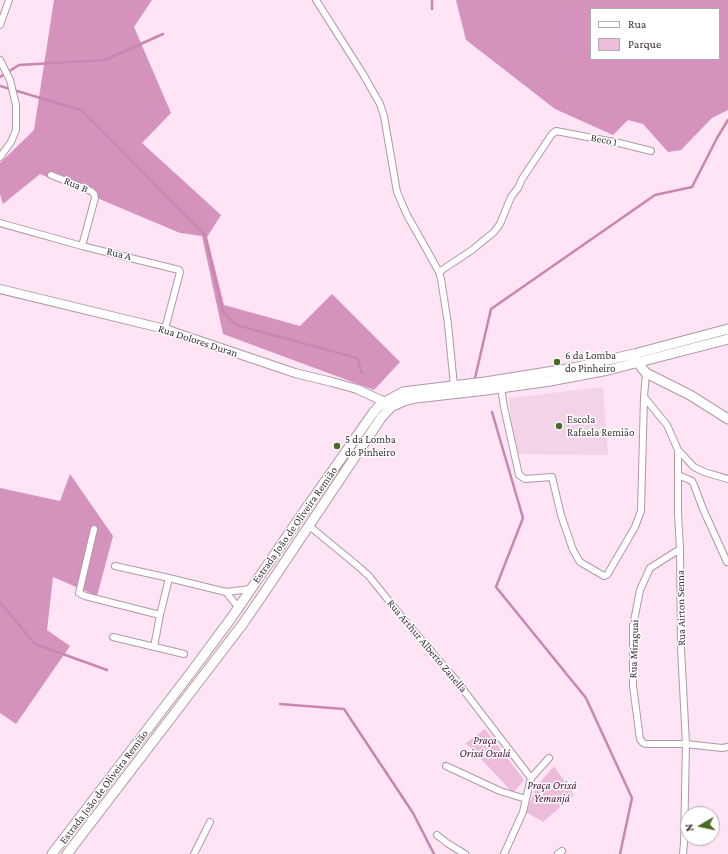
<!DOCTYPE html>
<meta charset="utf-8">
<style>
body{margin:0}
#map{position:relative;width:728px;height:854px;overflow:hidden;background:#fee4f4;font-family:"Crimson Pro",serif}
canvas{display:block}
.legend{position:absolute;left:590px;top:8px;width:130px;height:52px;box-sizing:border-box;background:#fff;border:1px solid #b1adaf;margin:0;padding:5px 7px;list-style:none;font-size:12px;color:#3b3137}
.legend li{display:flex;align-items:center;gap:8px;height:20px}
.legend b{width:20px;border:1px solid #b1adaf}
.north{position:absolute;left:680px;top:806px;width:40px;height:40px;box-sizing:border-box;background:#fff;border:1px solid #b1adaf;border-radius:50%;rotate:261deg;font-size:11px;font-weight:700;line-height:16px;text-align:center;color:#3b3137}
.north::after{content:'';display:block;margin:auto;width:14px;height:18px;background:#496b23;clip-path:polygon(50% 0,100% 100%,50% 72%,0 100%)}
</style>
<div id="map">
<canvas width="728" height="854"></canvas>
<ul class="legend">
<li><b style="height:5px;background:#fff"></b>Rua</li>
<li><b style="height:11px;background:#eebcdb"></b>Parque</li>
</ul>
<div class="north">N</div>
</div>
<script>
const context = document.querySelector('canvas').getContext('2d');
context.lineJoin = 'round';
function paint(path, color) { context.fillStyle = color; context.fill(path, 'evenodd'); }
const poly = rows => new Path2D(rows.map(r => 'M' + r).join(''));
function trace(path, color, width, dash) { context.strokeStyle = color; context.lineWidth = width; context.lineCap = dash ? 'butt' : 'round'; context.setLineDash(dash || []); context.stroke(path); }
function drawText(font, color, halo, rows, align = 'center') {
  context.font = font + ' "Crimson Pro",serif'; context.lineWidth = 3; context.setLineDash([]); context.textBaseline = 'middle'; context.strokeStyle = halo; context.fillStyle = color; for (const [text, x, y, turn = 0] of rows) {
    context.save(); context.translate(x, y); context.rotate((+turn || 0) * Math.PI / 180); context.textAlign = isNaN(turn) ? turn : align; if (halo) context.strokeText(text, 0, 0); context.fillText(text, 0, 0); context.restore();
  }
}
const built = poly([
 [603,387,608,455,514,454,509,398]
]);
const green = poly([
 [485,729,524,780,513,793,466,743],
 [554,766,574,795,543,822,526,812,537,786]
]);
const forest = poly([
 [54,0,152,0,134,27,171,113,142,143,221,215,207,237,224,305,300,326,332,294,400,362,374,390,223,334,202,236,180,233,40,174,3,204,0,194,0,163,34,130],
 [456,0,728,0,728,110,712,118,681,150,668,152,643,124,628,120,613,135,555,109,466,40],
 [591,9,719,9,719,59,591,59],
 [70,474,113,536,97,596,53,577,47,630,70,646,16,724,0,713,0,488,60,501]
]);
const stream = poly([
 [432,9,432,0],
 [0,77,19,65,105,60,163,34],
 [0,86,81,110,205,235,223,312,236,325,357,358,362,373],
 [475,378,491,309,655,195,692,187,717,138,728,120],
 [492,412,523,518,496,587,586,698,632,798,620,854],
 [0,602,35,644,107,670],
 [280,704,344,709,413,813,434,854]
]);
const minor = poly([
 [316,0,363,74,380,104,384,116,397,192,407,215,424,245,439,272,441,279,448,324,454,386],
 [0,25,9,0],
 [0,60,10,80,16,105,16,130,11,142,0,157],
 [51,175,91,191,94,194,95,198,82,246],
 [0,223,82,246,179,270,180,272,165,329],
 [439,272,472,250,494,232,500,224,511,197,518,188,522,179,552,134,556,131,619,143,651,151],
 [646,373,644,397,667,425,678,450,678,513,680,549,681,648,686,744,684,843,683,854],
 [501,388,504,407,519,475,525,479,552,477,561,515,573,550,580,562,604,576,607,575,635,527,641,511,644,397],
 [678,450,694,467,704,472,728,479],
 [678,475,692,481,694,485,703,509,727,562],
 [308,527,313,529,359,567,369,576,405,621,455,679,531,778],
 [94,529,79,593,85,596,160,615,169,578,226,592,250,589],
 [680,549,650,568,640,590,633,626,633,686,640,739,643,743,646,744,686,744,722,748,728,747],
 [115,566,169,578],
 [226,592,238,607],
 [113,637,184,654],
 [154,647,160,615],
 [446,766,500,791,526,799],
 [437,835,447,843,465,854],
 [194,854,210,822],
 [504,854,523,812,531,778,549,758],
 [558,854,562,851]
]);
const tertiary = poly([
 [0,289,165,329,295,373,332,382,357,389,385,402,389,405]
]);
const secondary = poly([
 [637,359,638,363,646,373,690,395,728,419],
 [52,854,192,671,232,617,298,520,373,413,378,407,385,402,403,392,485,382,573,368,634,354,728,329],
 [67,854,242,625,262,596,367,439,381,418,391,407,404,401,416,398,486,390,550,381,608,370,728,339]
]);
const markers = [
 [557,362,4,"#496b23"],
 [559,426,4,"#496b23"],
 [337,446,4,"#496b23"]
];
const streetNames = [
 ["Beco 1",604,140,11],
 ["Rua B",76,185,23],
 ["Rua A",119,254,14],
 ["Rua Dolores Duran",198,341,18],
 ["Estrada João de Oliveira Remião",295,525,-55],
 ["Rua Airton Senna",681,608,-91],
 ["Rua Arthur Alberto Zanella",427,646,50],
 ["Rua Miraguai",634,649,-88],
 ["Estrada João de Oliveira Remião",104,787,-53]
];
const poiNames = [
 ["6 da Lomba",565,356],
 ["do Pinheiro",565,369],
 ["Escola",567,420],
 ["Rafaela Remião",567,433],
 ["5 da Lomba",345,440],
 ["do Pinheiro",345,453]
];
const parkNames = [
 ["Praça",485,741],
 ["Orixá Oxalá",485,754],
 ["Praça Orixá",552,786],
 ["Yemanjá",552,799]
];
paint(built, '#f3d3e7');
paint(green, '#eebcdb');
paint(forest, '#d592bd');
trace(stream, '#c986b1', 2.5);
trace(minor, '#b098a6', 8);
trace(tertiary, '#b098a6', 10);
trace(secondary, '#b098a6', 11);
trace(minor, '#fff', 6);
trace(tertiary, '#fff', 8);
trace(secondary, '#fff', 9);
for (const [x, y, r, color] of markers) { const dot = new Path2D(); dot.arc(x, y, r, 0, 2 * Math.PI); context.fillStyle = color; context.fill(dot); trace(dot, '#fff', 1.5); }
drawText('11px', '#3b3137', '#fff', streetNames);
drawText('11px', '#3b3137', '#fff', poiNames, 'left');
drawText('italic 11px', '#480d38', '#fff', parkNames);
</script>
